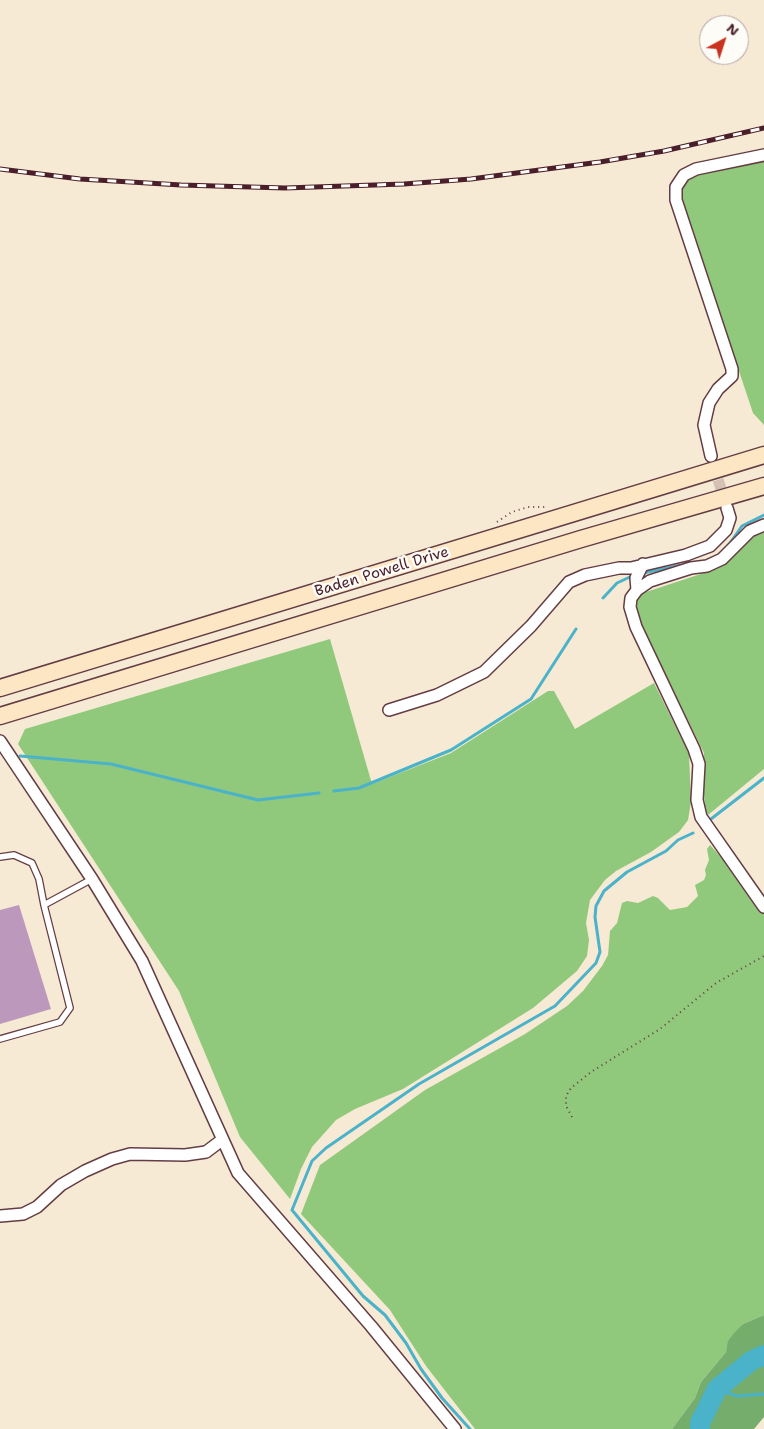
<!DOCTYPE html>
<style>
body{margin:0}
#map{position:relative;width:764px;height:1429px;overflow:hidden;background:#f6ead5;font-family:"Shantell Sans",sans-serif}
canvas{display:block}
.north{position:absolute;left:699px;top:15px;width:50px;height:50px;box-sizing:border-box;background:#fdfcf7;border:1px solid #b5a4a5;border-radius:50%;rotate:40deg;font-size:14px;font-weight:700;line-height:20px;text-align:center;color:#4a1f2b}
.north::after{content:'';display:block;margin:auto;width:18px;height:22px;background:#c8321e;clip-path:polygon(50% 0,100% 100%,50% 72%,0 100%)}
</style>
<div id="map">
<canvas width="764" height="1429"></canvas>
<div class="north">N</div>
</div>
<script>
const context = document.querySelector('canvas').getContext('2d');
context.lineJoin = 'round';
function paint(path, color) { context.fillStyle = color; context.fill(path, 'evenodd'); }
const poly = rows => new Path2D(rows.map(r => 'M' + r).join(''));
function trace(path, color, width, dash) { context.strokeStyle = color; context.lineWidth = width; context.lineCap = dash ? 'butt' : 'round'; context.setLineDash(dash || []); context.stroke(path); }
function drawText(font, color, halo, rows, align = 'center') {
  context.font = font + ' "Shantell Sans",sans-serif'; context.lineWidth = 5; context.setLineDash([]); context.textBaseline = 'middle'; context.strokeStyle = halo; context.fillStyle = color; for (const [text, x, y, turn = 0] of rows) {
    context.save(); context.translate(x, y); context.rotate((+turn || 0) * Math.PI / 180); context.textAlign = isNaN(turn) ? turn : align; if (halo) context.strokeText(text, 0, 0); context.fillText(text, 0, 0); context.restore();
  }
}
const green = poly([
 [764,160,764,425,753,413,680,195,680,191,689,176],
 [764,531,764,769,708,815,705,808,704,794,704,753,635,612,635,600,643,593,719,568,756,535],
 [330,639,372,784,451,753,548,691,554,691,575,729,654,683,689,754,691,802,688,820,679,832,651,852,616,871,605,880,590,900,586,923,589,940,587,956,577,971,533,1008,403,1089,355,1109,336,1120,312,1147,301,1169,290,1199,240,1137,179,991,18,744,25,729],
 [710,845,740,878,764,914,764,1315,743,1324,729,1341,726,1352,701,1382,695,1398,672,1429,475,1429,426,1366,390,1310,301,1214,320,1165,425,1090,525,1034,567,1006,583,991,602,966,608,955,610,931,617,923,622,903,627,901,638,903,653,896,658,898,670,910,687,907,698,896,695,885,704,880,706,875,705,870,709,860,707,849]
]);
const forest = poly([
 [764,1315,764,1417,754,1429,672,1429,695,1398,701,1382,726,1352,728,1341,735,1332,743,1324]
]);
const stream = poly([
 [728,546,742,526,764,515],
 [643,573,682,565],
 [603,598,617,583,632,576],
 [20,756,111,764,258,800,319,793],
 [334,791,359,788,451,750,531,699,576,629],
 [711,819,764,778],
 [717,1389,737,1396,764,1394],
 [470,1429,442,1398,421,1369,406,1343,385,1315,363,1296,292,1210,312,1161,326,1148,419,1084,555,1006,596,963,600,952,595,917,596,906,604,891,627,872,666,851,678,840,693,833]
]);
const river = poly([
 [700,1429,700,1423,717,1389,751,1361,764,1355]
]);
const building = poly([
 [19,905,51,1009,0,1024,0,910]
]);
const minorTunnel = poly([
 [713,464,726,504]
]);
const path = poly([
 [497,522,512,512,528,507,546,507],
 [572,1117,566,1106,566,1096,571,1088,591,1072,660,1029,716,983,764,956]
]);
const service = poly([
 [0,857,14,855,32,863,39,879,44,905,92,879],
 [0,1039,60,1022,70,1008,44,905]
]);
const minor = poly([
 [711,456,704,425,709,403,718,389,732,376,732,369,676,200,676,187,684,175,696,169,764,155],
 [764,525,750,531,722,559,707,566,691,568,650,581,637,590,631,598,630,607,636,627,694,749,699,764,697,800,701,817,764,907],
 [637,590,636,578,643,564],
 [389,710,437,695,484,672,531,626,569,582,585,575,619,568,631,568,686,555,710,546,726,530,730,518,727,508],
 [0,741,92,879,142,961,238,1173,371,1326,455,1429],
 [0,1216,23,1214,37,1207,61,1185,85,1171,112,1159,130,1154,185,1155,206,1152,222,1140]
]);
const secondary = poly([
 [0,688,764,455],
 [0,716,581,539,764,486]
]);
const rail = poly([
 [0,169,80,179,181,185,285,188,404,184,471,179,600,162,664,151,764,128]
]);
const streetNames = [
 ["Baden Powell Drive",382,572,-17]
];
paint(green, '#91c97c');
paint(forest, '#74ad6c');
trace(stream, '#4ab2c9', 3);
trace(river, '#4ab2c9', 20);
paint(building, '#bd98bd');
trace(minorTunnel, '#d4c1b3', 11, [11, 5.5]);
trace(service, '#643d44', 8);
trace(minor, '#643d44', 14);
trace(secondary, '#643d44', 19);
trace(path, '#643d44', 2, [1, 4]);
trace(service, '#fff', 5.5);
trace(minor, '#fff', 11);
trace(secondary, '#fce6c4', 16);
trace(rail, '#4a1f2b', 5);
trace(rail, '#fdfcf7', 3, [9]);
drawText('15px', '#4a1f2b', '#fdfcf7', streetNames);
</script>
